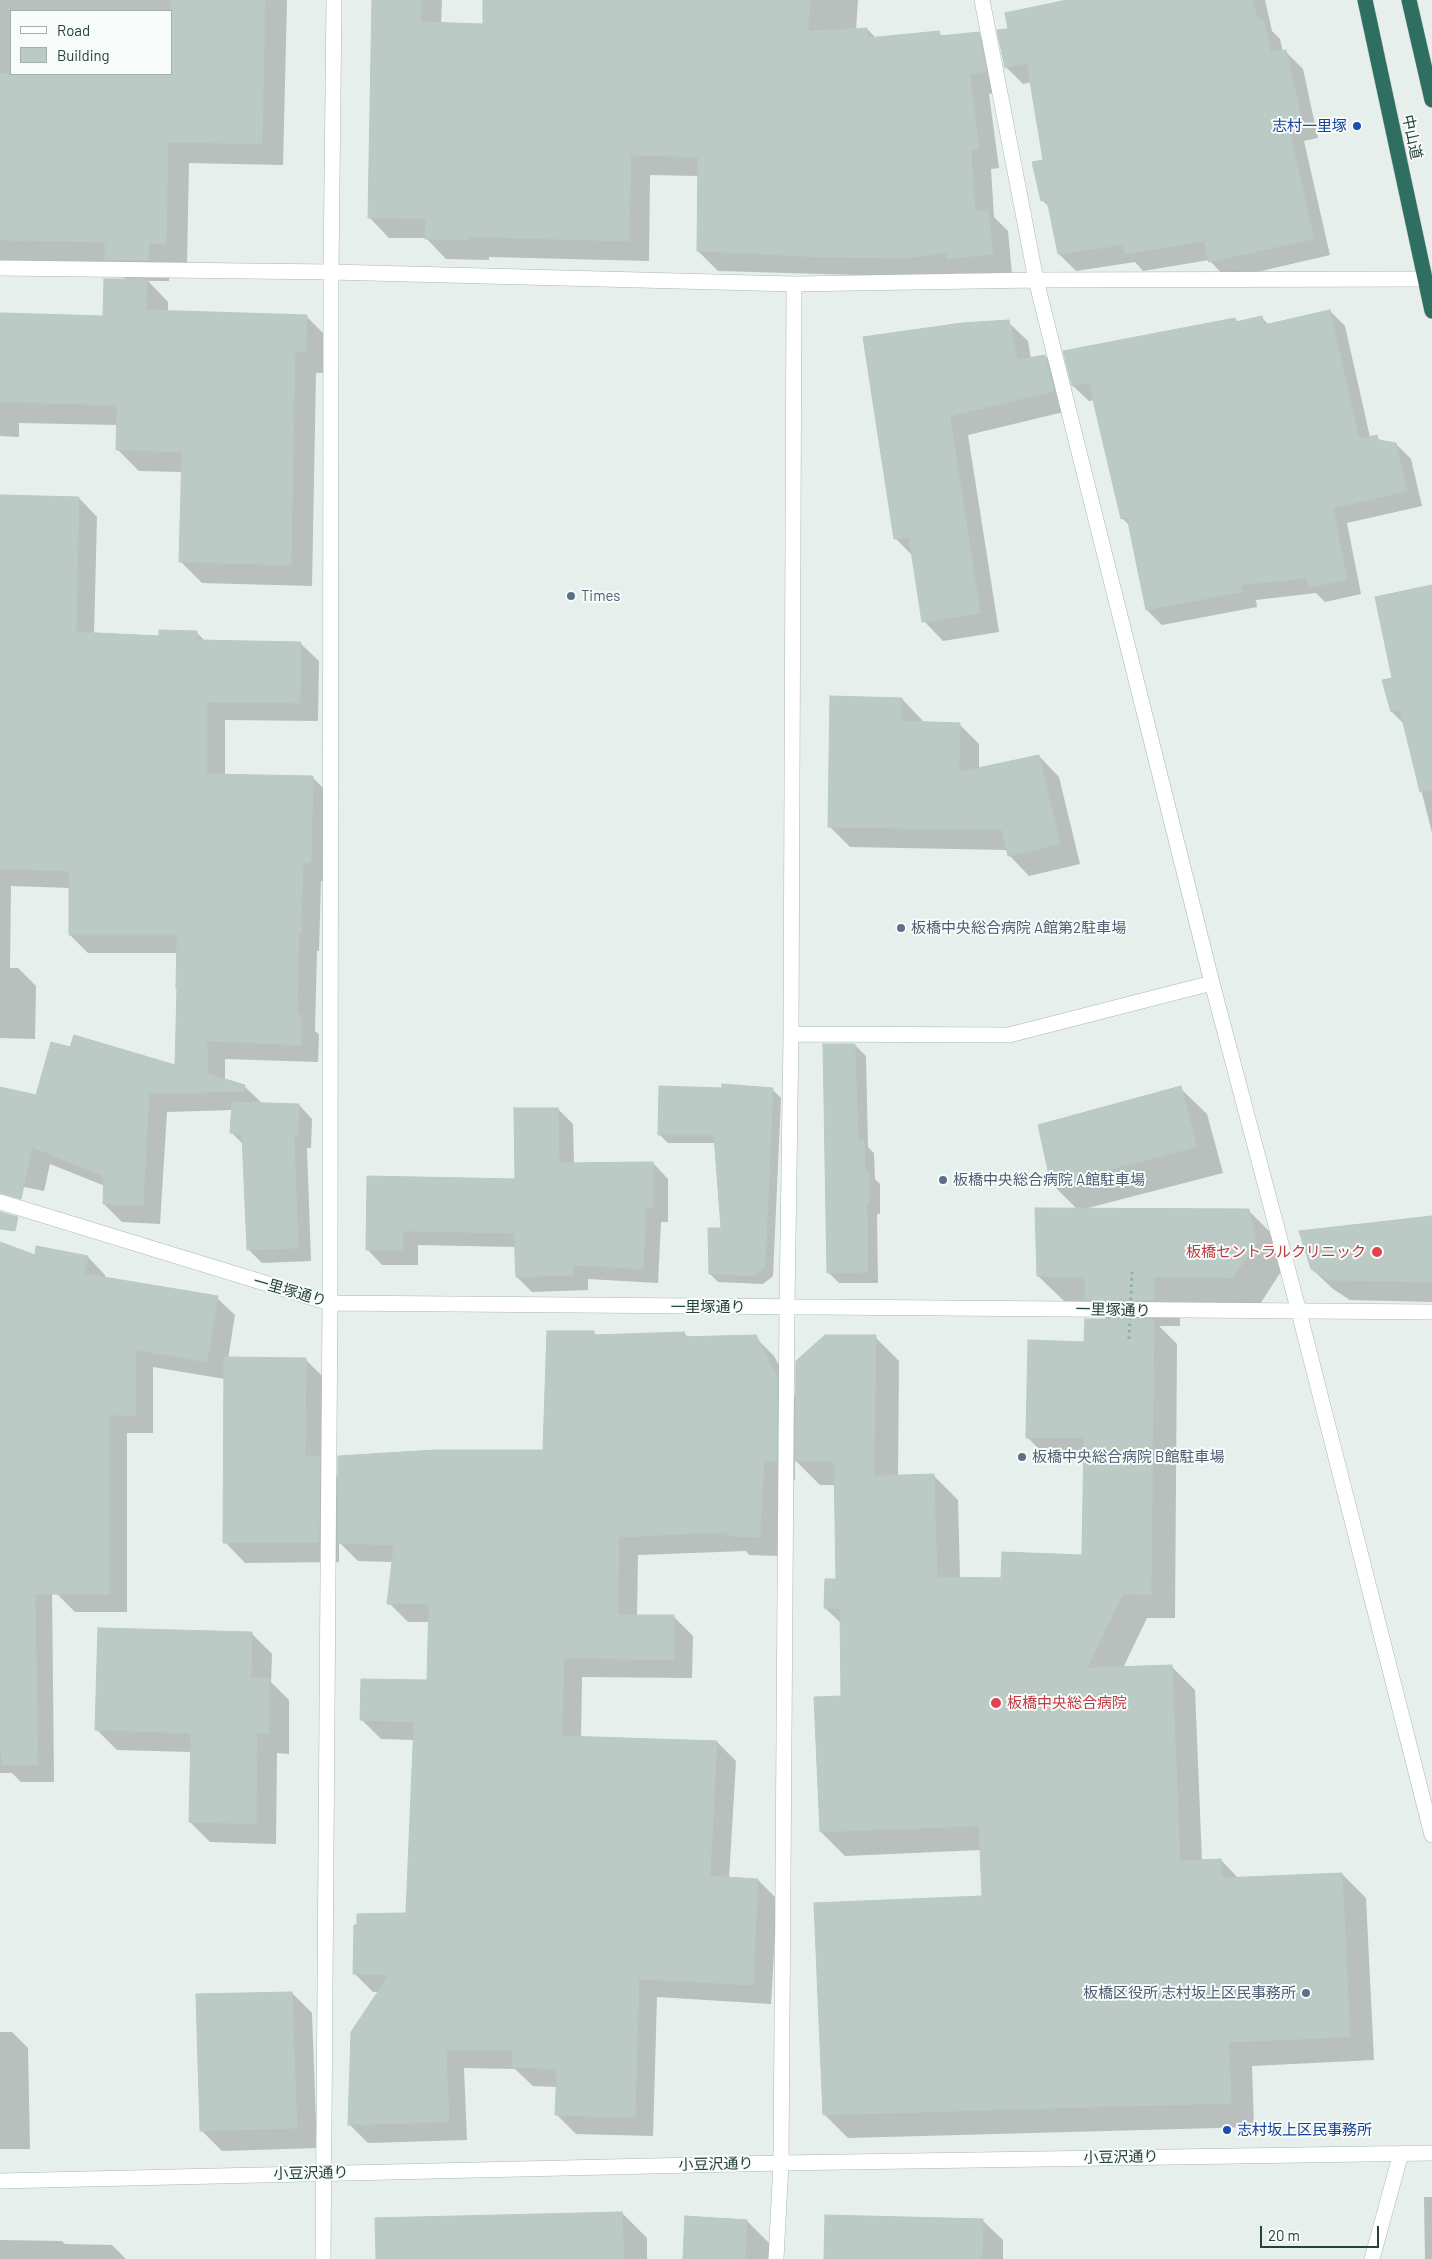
<!DOCTYPE html>
<meta charset="utf-8">
<style>
body{margin:0}
#map{position:relative;width:1432px;height:2259px;overflow:hidden;background:#e6efeb;font-family:Barlow,sans-serif}
canvas{display:block}
.legend{position:absolute;left:10px;top:10px;width:162px;height:65px;box-sizing:border-box;background:#f7fbf9;border:1px solid #a3b1ad;margin:0;padding:6px 9px;list-style:none;font-size:15px;color:#24423a}
.legend li{display:flex;align-items:center;gap:10px;height:25px}
.legend b{width:25px;border:1px solid #a3b1ad}
.scale{position:absolute;left:1260px;top:2226px;width:119px;height:22px;box-sizing:border-box;border:2px solid #24423a;border-top:0;padding-left:6px;font-size:15px;line-height:18px;white-space:nowrap;color:#24423a;-webkit-text-stroke:4px #f7fbf9;paint-order:stroke}
</style>
<div id="map">
<canvas width="1432" height="2259"></canvas>
<ul class="legend">
<li><b style="height:6px;background:#fff"></b>Road</li>
<li><b style="height:14px;background:#bbcac4"></b>Building</li>
</ul>
<div class="scale">20 m</div>
</div>
<script>
const context = document.querySelector('canvas').getContext('2d');
context.lineJoin = 'round';
function paint(path, color) { context.fillStyle = color; context.fill(path, 'evenodd'); }
const poly = rows => new Path2D(rows.map(r => 'M' + r).join(''));
function trace(path, color, width, dash) { context.strokeStyle = color; context.lineWidth = width; context.lineCap = dash ? 'butt' : 'round'; context.setLineDash(dash || []); context.stroke(path); }
function drawText(font, color, halo, rows, align = 'center') {
  context.font = font + ' Barlow,"Noto Sans JP",sans-serif'; context.lineWidth = 4; context.setLineDash([]); context.textBaseline = 'middle'; context.strokeStyle = halo; context.fillStyle = color; for (const [text, x, y, turn = 0] of rows) {
    context.save(); context.translate(x, y); context.rotate((+turn || 0) * Math.PI / 180); context.textAlign = isNaN(turn) ? turn : align; if (halo) context.strokeText(text, 0, 0); context.fillText(text, 0, 0); context.restore();
  }
}
const shadow = poly([
 [0,0,287,0,283,165,189,163,187,265,170,264,169,281,148,281,168,302,168,312,306,316,328,338,327,373,316,373,312,586,202,583,181,562,183,472,139,471,118,450,118,425,19,423,19,437,0,436,0,314,105,317,127,280,109,263,0,260],
 [11,11,171,11,171,74,11,74],
 [374,0,442,0,441,24,484,25,485,0,858,0,856,30,867,29,876,38,939,33,943,37,978,33,998,53,1006,91,989,94,999,168,991,169,994,217,1008,231,1012,274,968,278,963,273,926,277,718,271,698,251,699,176,650,175,649,261,489,257,489,260,446,259,426,238,389,238,369,217],
 [1073,0,1265,0,1272,31,1280,39,1283,52,1286,52,1303,69,1318,138,1304,141,1330,255,1227,279,1209,260,1143,271,1135,262,1076,271,1059,254,1050,208,1042,200,1044,161,1032,82,1023,84,1006,67,1009,30],
 [1330,311,1345,326,1370,437,1376,436,1382,442,1396,444,1411,459,1422,506,1347,523,1361,594,1325,602,1316,593,1256,600,1257,607,1162,625,1147,610,1130,526,1122,518,1094,400,1089,401,1073,386,1065,352,1235,319,1239,323,1262,318,1269,325],
 [1008,322,1028,341,1031,359,1045,356,1064,375,1072,410,968,435,999,632,943,641,924,621,914,557,895,538,865,338],
 [0,497,79,498,97,517,94,634,160,638,196,632,205,641,300,643,319,661,318,721,225,720,225,775,312,777,331,796,329,881,321,881,319,951,317,951,315,1031,319,1034,318,1062,225,1059,225,1080,244,1086,263,1104,299,1105,312,1119,311,1148,307,1148,311,1261,262,1263,248,1249,244,1145,232,1133,233,1110,167,1112,160,1224,122,1222,104,1204,105,1186,50,1164,44,1191,0,1182,0,1089,37,1097,71,1048,177,1066,178,953,88,953,70,935,70,888,11,886,10,968,18,968,36,986,35,1039,0,1038],
 [1432,587,1432,833,1405,725,1392,712,1384,681,1393,678],
 [902,699,922,720,922,723,959,724,979,744,979,769,1039,756,1059,777,1080,864,1029,876,1009,855,1007,850,850,847,829,826],
 [855,1045,866,1056,868,1147,874,1153,875,1179,880,1184,880,1214,877,1214,878,1283,839,1283,828,1272],
 [1180,1088,1207,1114,1223,1173,1084,1209,1248,1210,1275,1237,1282,1270,1260,1304,1180,1303,1180,1326,1159,1326,1177,1344,1175,1618,1147,1618,1123,1668,1171,1666,1195,1690,1202,1861,1221,1860,1239,1879,1342,1874,1366,1898,1374,2060,1252,2066,1254,2127,848,2138,824,2114,983,1897,981,1850,845,1856,821,1832,842,1697,842,1624,825,1608,837,1580,836,1485,820,1485,795,1460,795,1480,782,1479,778,1556,749,1555,746,1551,638,1555,637,1616,674,1617,693,1636,692,1678,582,1677,581,1738,717,1742,736,1761,729,1879,758,1880,777,1899,771,2004,657,1997,653,2136,576,2134,557,2115,558,2087,533,2086,515,2069,464,2068,467,2140,368,2143,349,2124,379,1992,373,1992,354,1973,407,1914,415,1740,381,1739,362,1720,428,1682,430,1622,408,1622,389,1603,393,1562,358,1561,339,1542,339,1562,245,1563,225,1542,225,1379,153,1367,153,1433,127,1433,127,1612,75,1612,57,1594,0,1549,0,1243,36,1256,88,1257,105,1275,105,1279,217,1298,235,1315,228,1359,305,1359,326,1380,325,1464,339,1478,544,1451,593,1332,597,1336,684,1333,689,1338,755,1337,774,1356,797,1400,875,1337,899,1361,898,1476,934,1476,958,1500,960,1578,1003,1579,1084,1556,1085,1461,1051,1461,1027,1437,1086,1343,1107,1320,1089,1302,1065,1302,1038,1276,1078,1210,1052,1184],
 [772,1089,781,1098,773,1276,763,1284,718,1282,710,1274,722,1229,716,1143,668,1143,659,1134],
 [558,1109,573,1124,574,1164,653,1163,668,1179,668,1222,661,1222,658,1283,588,1279,588,1290,532,1292,517,1277,516,1247,418,1245,418,1265,382,1265,367,1249,368,1177,517,1180],
 [1432,1217,1432,1302,1350,1300,1333,1289,1312,1269],
 [0,1564,52,1585,54,1782,21,1782,12,1773,0,1773],
 [252,1634,272,1654,271,1682,289,1700,289,1754,277,1753,276,1844,210,1842,190,1822,192,1752,117,1750,96,1729],
 [292,1993,312,2013,317,2148,222,2151,202,2131],
 [0,2032,12,2032,28,2048,30,2149,0,2149],
 [1424,2197,1432,2197,1432,2259,1425,2259],
 [622,2213,647,2238,647,2259,378,2259],
 [982,2220,1003,2240,1003,2259,826,2259],
 [747,2221,773,2247,772,2259,684,2259],
 [0,2240,62,2241,65,2244,112,2245,126,2259,0,2259]
]);
const building = poly([
 [171,0,265,0,262,144,168,142,166,244,149,243,148,260,105,260,105,242,0,240,0,74,171,74,171,0],
 [372,0,422,0,421,22,483,24,483,0,810,0,808,31,867,28,868,38,939,31,940,36,979,32,986,71,970,75,979,149,971,150,975,211,988,209,993,254,947,259,947,253,906,258,822,257,697,251,698,157,631,155,629,241,469,237,469,240,425,239,426,219,368,218,372,0],
 [1067,0,1253,0,1257,18,1264,21,1271,52,1286,50,1302,121,1288,125,1314,239,1209,262,1204,241,1125,254,1123,245,1058,254,1047,200,1041,201,1032,162,1043,160,1027,63,1005,68,997,30,1008,29,1005,13,1067,0],
 [104,279,147,279,146,310,307,315,306,352,295,352,291,565,179,562,182,452,116,450,117,405,0,402,0,313,103,316,104,279],
 [1330,310,1359,439,1377,435,1378,440,1396,443,1407,491,1333,508,1347,580,1309,587,1306,578,1241,585,1242,592,1146,610,1127,517,1121,519,1089,383,1072,386,1063,351,1235,318,1236,322,1262,316,1264,325,1330,310],
 [1009,320,1017,360,1045,355,1054,391,950,416,980,613,922,622,909,537,894,539,863,337,962,323,1009,320],
 [0,495,79,497,76,632,159,636,159,630,197,631,197,640,301,642,300,703,207,702,207,774,313,776,311,863,303,863,301,933,299,933,297,1015,301,1015,301,1045,207,1041,208,1074,245,1085,244,1091,149,1094,143,1206,103,1204,104,1176,32,1147,21,1199,0,1193,0,1087,36,1095,51,1042,70,1047,74,1035,175,1065,177,989,176,989,177,935,69,935,69,871,0,869,0,495],
 [1432,585,1432,790,1420,792,1400,710,1391,712,1382,680,1392,678,1375,597,1432,585],
 [830,696,902,698,902,721,960,723,959,772,1039,755,1060,844,1008,856,1002,830,828,827,830,696],
 [823,1044,855,1044,858,1141,864,1140,865,1172,869,1172,869,1203,867,1203,868,1272,827,1273,823,1044],
 [722,1084,773,1088,765,1267,754,1276,709,1274,708,1228,721,1228,714,1135,658,1135,659,1086,722,1088,722,1084],
 [1181,1086,1197,1147,1051,1184,1038,1125,1181,1086],
 [232,1102,299,1104,298,1135,294,1135,298,1248,247,1250,242,1134,230,1133,232,1102],
 [514,1108,558,1108,559,1163,653,1162,653,1208,646,1208,643,1269,574,1265,573,1275,516,1277,514,1233,403,1231,403,1250,366,1250,367,1176,515,1179,514,1108],
 [1035,1208,1249,1209,1256,1243,1233,1278,1154,1277,1154,1300,1085,1300,1085,1277,1037,1276,1035,1208],
 [0,1212,18,1217,15,1231,0,1229,0,1212],
 [1432,1216,1432,1282,1328,1280,1311,1269,1299,1231,1432,1216],
 [0,1242,35,1255,36,1246,88,1256,85,1274,218,1296,207,1362,136,1350,136,1416,110,1415,110,1594,35,1594,38,1765,2,1765,0,1741,0,1242],
 [1085,1319,1154,1319,1151,1595,1123,1594,1087,1668,1172,1665,1180,1861,1221,1859,1222,1878,1342,1873,1350,2037,1229,2042,1231,2103,823,2115,814,1903,982,1896,979,1826,820,1832,814,1697,841,1696,840,1609,824,1608,825,1579,836,1579,834,1462,795,1461,796,1361,825,1335,876,1335,874,1476,934,1474,937,1577,1001,1578,1002,1552,1082,1555,1084,1438,1026,1438,1028,1340,1084,1342,1085,1319],
 [547,1331,594,1331,594,1335,685,1332,679,1337,756,1335,777,1377,777,1461,764,1461,760,1537,729,1536,729,1532,619,1537,618,1615,674,1615,674,1660,564,1658,562,1736,717,1741,710,1876,758,1879,753,1985,639,1979,635,2118,555,2115,557,2069,512,2067,513,2050,446,2050,449,2122,348,2125,351,2032,389,1975,353,1974,354,1925,357,1925,357,1914,406,1913,414,1722,360,1720,361,1679,427,1680,429,1604,387,1604,394,1545,338,1543,338,1456,435,1450,543,1450,547,1331],
 [224,1357,306,1358,305,1457,320,1456,319,1542,223,1543,224,1357],
 [98,1628,252,1632,251,1678,269,1678,269,1734,257,1733,256,1824,189,1822,191,1733,95,1730,98,1628],
 [292,1992,297,2128,200,2131,196,1994,292,1992],
 [622,2212,624,2259,376,2259,375,2218,622,2212],
 [825,2215,983,2219,982,2259,824,2259,825,2215],
 [685,2216,747,2220,745,2259,683,2259,685,2216]
]);
const minor = poly([
 [982,0,1036,280,1212,983,1299,1312,1432,1835],
 [0,268,331,272,794,284,1036,280,1425,279],
 [791,1034,1009,1035,1212,983],
 [0,1202,330,1303,1432,1312],
 [0,2181,781,2163,1432,2153],
 [323,2259,330,1303,331,272,334,0],
 [776,2259,781,2163,787,1307,791,1034,794,284],
 [1372,2259,1401,2153]
]);
const highway = poly([
 [1365,0,1432,311],
 [1409,0,1432,100]
]);
const pathBridge = poly([
 [1129,1339,1132,1272]
]);
const markers = [
 [1357,126,5,"#1a4fb4"],
 [571,596,5,"#5c6f8a"],
 [901,928,5,"#5c6f8a"],
 [943,1180,5,"#5c6f8a"],
 [1377,1252,6,"#e0444e"],
 [1022,1457,5,"#5c6f8a"],
 [996,1703,6,"#e0444e"],
 [1306,1993,5,"#5c6f8a"],
 [1227,2130,5,"#1a4fb4"]
];
const transitNames = [
 ["志村一里塚",1347,126],
 ["志村坂上区民事務所",1237,2130,"left"]
];
const streetNames = [
 ["中山道",1412,137,78],
 ["一里塚通り",290,1291,16],
 ["一里塚通り",708,1307],
 ["一里塚通り",1113,1310,1],
 ["小豆沢通り",1121,2157,-1],
 ["小豆沢通り",716,2164,-1],
 ["小豆沢通り",311,2173,-1]
];
const serviceNames = [
 ["Times",581,596],
 ["板橋中央総合病院 A館第2駐車場",911,928],
 ["板橋中央総合病院 A館駐車場",953,1180],
 ["板橋中央総合病院 B館駐車場",1032,1457],
 ["板橋区役所 志村坂上区民事務所",1296,1993,"right"]
];
const healthNames = [
 ["板橋セントラルクリニック",1366,1252],
 ["板橋中央総合病院",1007,1703,"left"]
];
paint(shadow, '#0003');
paint(building, '#bbcac4');
trace(building, '#b8c9c2', 1);
trace(minor, '#a8b8b2', 16);
trace(highway, '#c2cac8', 16);
trace(minor, '#fff', 15);
trace(highway, '#2f6f62', 15);
trace(pathBridge, '#86b3a5', 3, [2.5, 4]);
for (const [x, y, r, color] of markers) { const dot = new Path2D(); dot.arc(x, y, r, 0, 2 * Math.PI); context.fillStyle = color; context.fill(dot); trace(dot, '#f7fbf9', 2); }
drawText('15px', '#164399', '#f7fbf9', transitNames, 'right');
drawText('15px', '#24423a', '#f7fbf9', streetNames);
drawText('15px', '#4e5e75', '#f7fbf9', serviceNames, 'left');
drawText('15px', '#be3a42', '#f7fbf9', healthNames, 'right');
</script>
